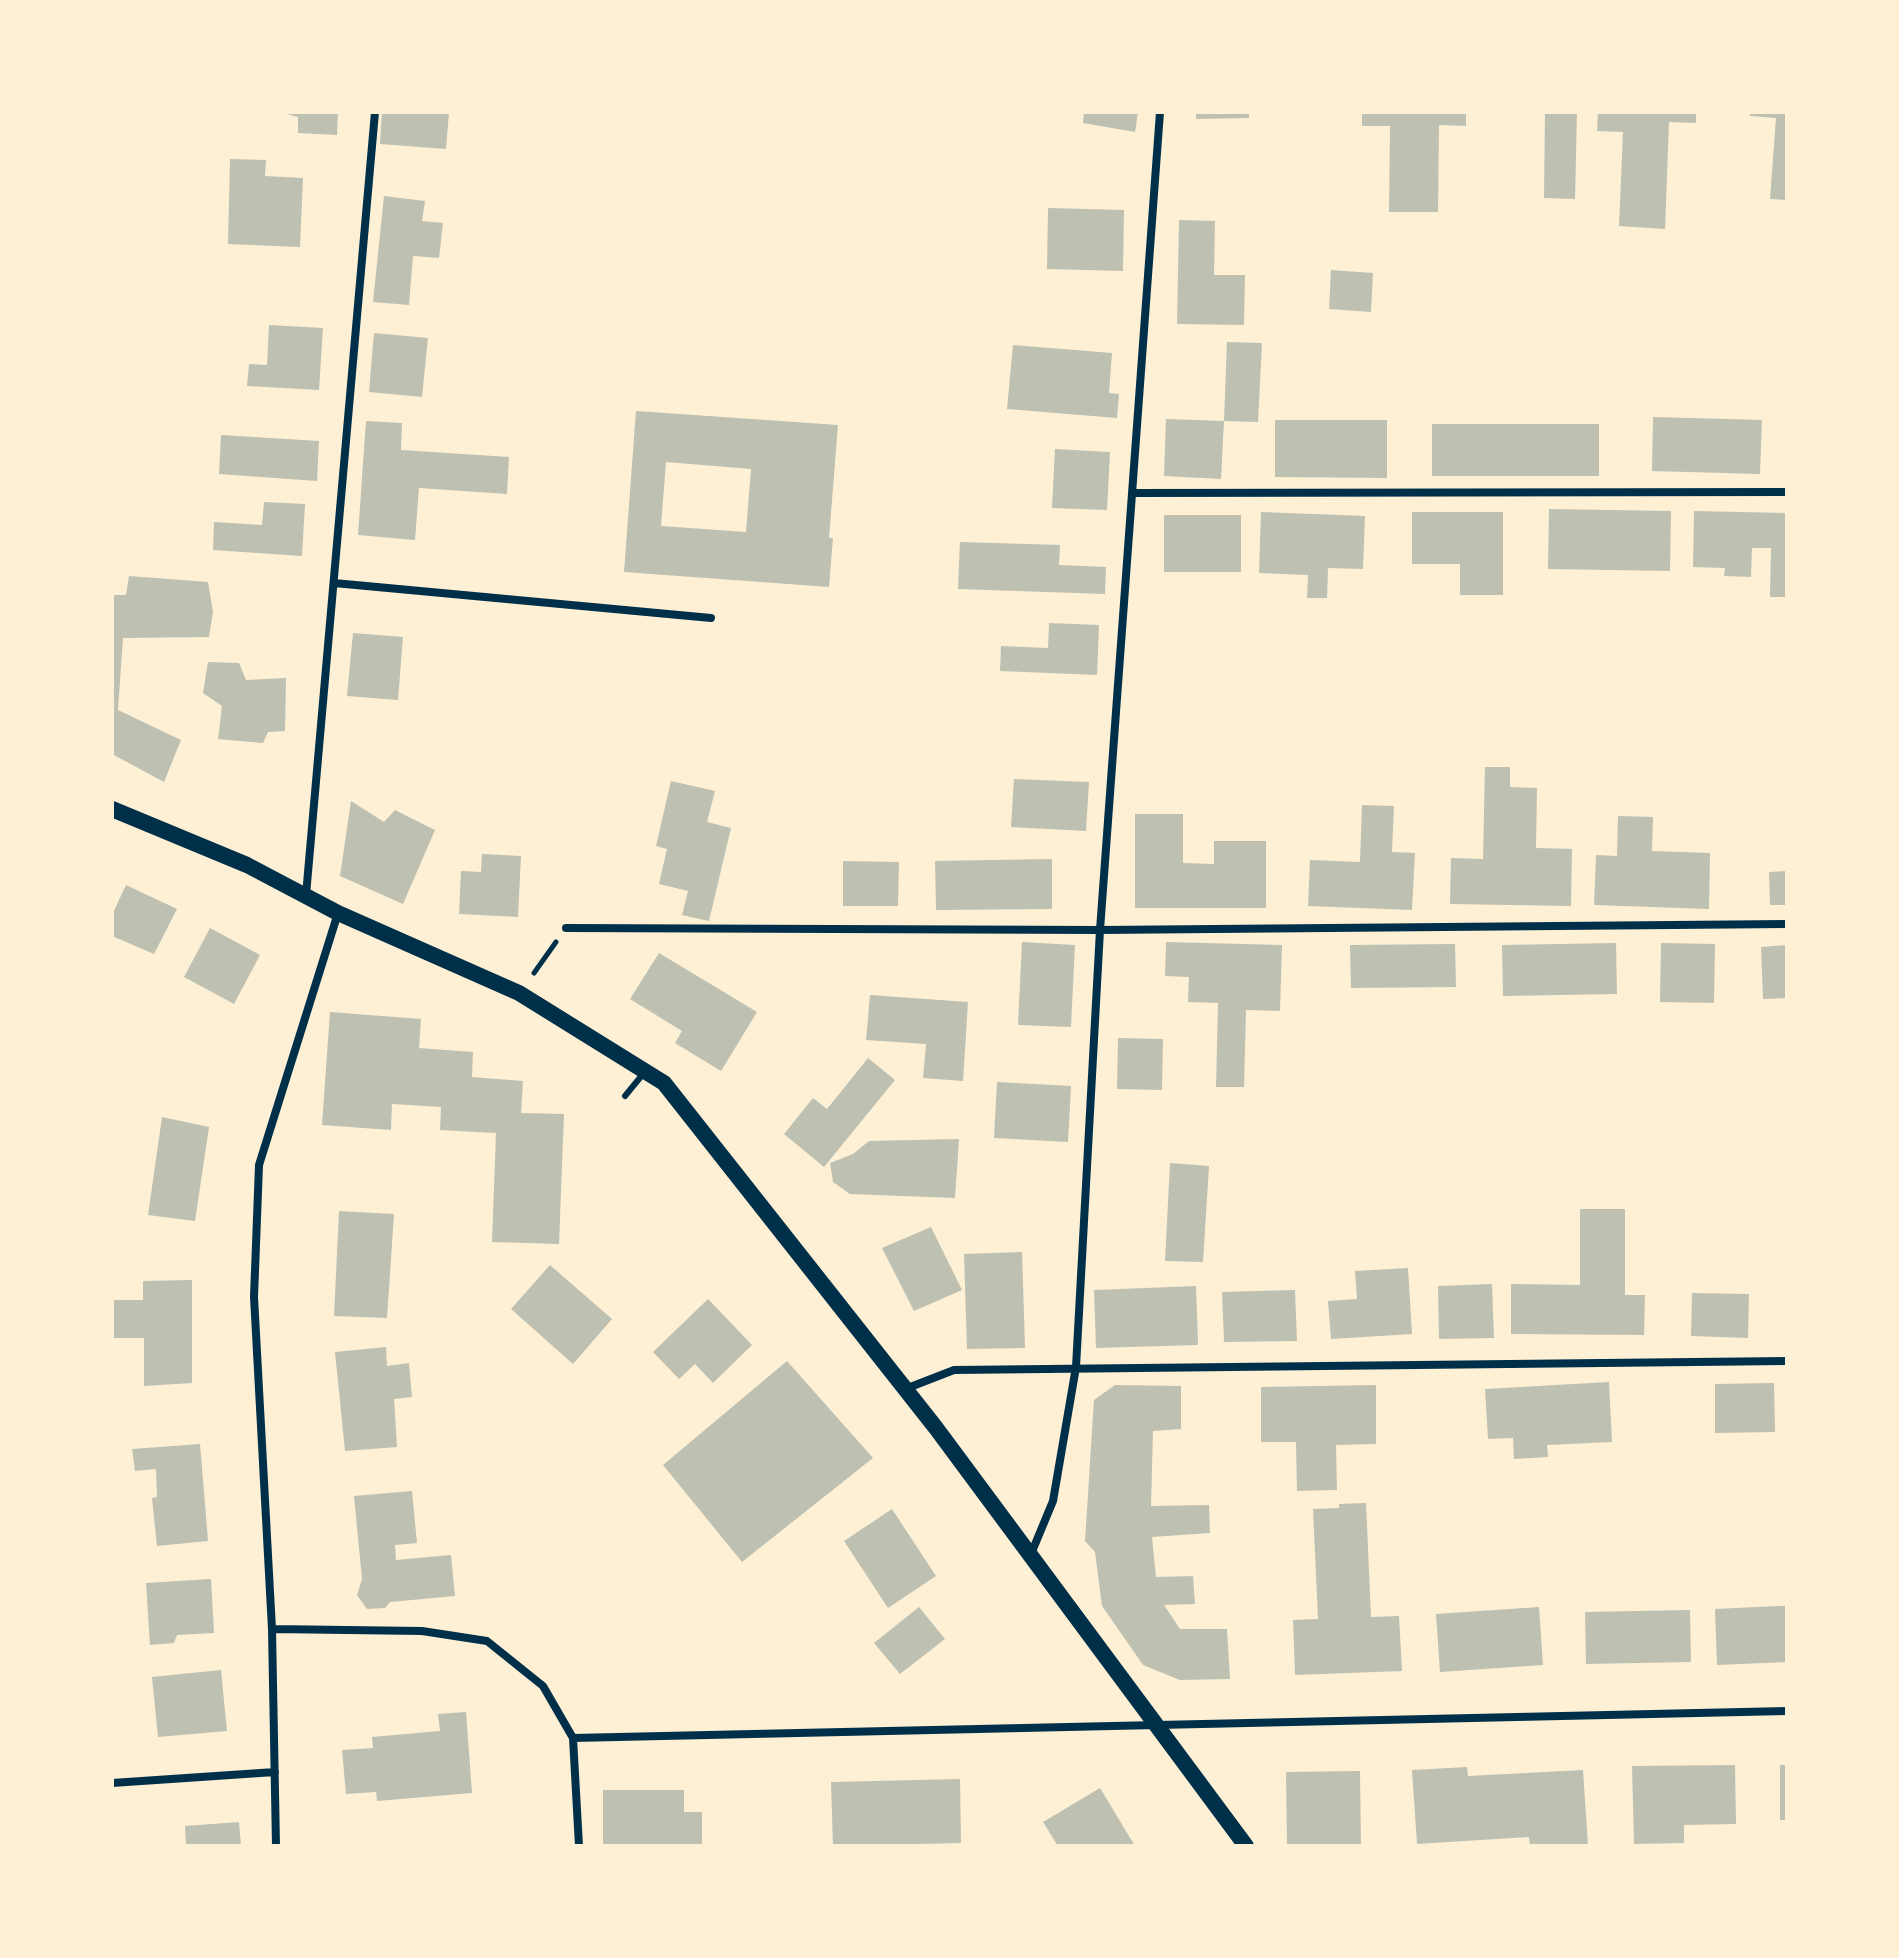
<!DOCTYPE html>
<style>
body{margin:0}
#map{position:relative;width:1899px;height:1958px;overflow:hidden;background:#fdf0d5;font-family:Commissioner,sans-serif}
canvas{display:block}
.frame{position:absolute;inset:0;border:114px solid #fdf0d5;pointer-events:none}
</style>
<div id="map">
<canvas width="1899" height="1958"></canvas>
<div class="frame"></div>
</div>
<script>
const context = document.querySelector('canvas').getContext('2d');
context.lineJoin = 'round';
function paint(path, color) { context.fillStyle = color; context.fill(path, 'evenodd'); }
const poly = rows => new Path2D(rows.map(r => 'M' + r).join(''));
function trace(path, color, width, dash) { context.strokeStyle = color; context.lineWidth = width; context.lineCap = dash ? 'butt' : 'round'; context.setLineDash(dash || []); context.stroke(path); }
const building = poly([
 [280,112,338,112,337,135,298,133,298,117],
 [382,112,449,112,446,149,380,144],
 [1084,112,1138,112,1135,132,1083,123],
 [1196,112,1249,112,1249,118,1196,119],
 [1362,112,1466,112,1466,126,1439,125,1438,212,1389,212,1390,126,1362,126],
 [1545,112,1577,112,1575,199,1544,198],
 [1598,112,1696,112,1696,123,1669,122,1665,229,1619,226,1623,132,1597,131],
 [1751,112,1787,112,1787,200,1770,199,1776,118,1750,116],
 [230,159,266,160,265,176,303,178,300,247,228,244],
 [384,196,425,201,422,221,443,223,439,258,413,256,409,305,373,302],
 [1048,208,1124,210,1123,271,1047,269],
 [1179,220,1215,221,1214,275,1245,275,1244,325,1177,324],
 [1331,270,1373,273,1371,312,1329,309],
 [269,325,323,328,319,390,247,386,249,364,267,365],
 [374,333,428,338,422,397,369,392],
 [1227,342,1262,343,1258,422,1224,421],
 [1013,345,1112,353,1109,393,1119,394,1117,418,1007,409],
 [636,411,838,425,829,538,833,538,829,587,624,572],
 [666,462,751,469,746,532,661,526],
 [1653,417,1762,420,1760,474,1652,471],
 [1166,419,1224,421,1221,479,1164,476],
 [1275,420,1387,420,1387,478,1275,477],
 [366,421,402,423,401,450,509,457,507,494,419,488,415,540,358,535],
 [1432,424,1599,424,1599,476,1432,476],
 [221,435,319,441,317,481,219,474],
 [1055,449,1110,452,1107,510,1052,508],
 [264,502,305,504,302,556,213,550,214,522,262,525],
 [1549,509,1671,511,1670,571,1548,569],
 [1694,511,1787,513,1787,597,1770,597,1771,548,1752,548,1751,577,1724,576,1725,568,1693,567],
 [1261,512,1365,516,1363,569,1328,568,1327,598,1307,598,1308,575,1259,573],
 [1412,512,1503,512,1503,595,1460,595,1460,564,1412,564],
 [1164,515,1241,515,1241,572,1164,572],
 [960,542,1060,545,1059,565,1106,567,1105,594,958,589],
 [129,576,208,582,213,612,209,637,123,638,118,710,181,740,164,782,112,754,112,595,126,595],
 [1049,623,1099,625,1097,675,1000,671,1001,646,1048,648],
 [353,633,403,637,398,700,347,696],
 [208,662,239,663,246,680,286,678,285,731,268,732,263,743,218,739,222,706,203,693],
 [1485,767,1510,767,1510,787,1537,788,1536,848,1572,849,1571,906,1450,904,1451,858,1483,859],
 [1014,779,1089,782,1086,831,1011,827],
 [671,781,715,791,707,822,731,828,709,921,682,915,688,891,659,884,667,849,656,846],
 [351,801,384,822,395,810,435,830,403,904,340,876],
 [1362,805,1394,806,1392,852,1415,853,1412,910,1308,906,1310,860,1360,862],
 [1135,814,1183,814,1183,863,1214,864,1214,841,1266,841,1266,908,1135,908],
 [1618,816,1653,817,1652,851,1710,853,1709,909,1594,905,1596,855,1617,856],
 [482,854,521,856,518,917,459,914,461,871,481,872],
 [1052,859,1052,909,936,910,935,861],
 [843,861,899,862,898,906,843,906],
 [1787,871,1787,905,1770,905,1769,872],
 [126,885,177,909,154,954,112,936,112,915],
 [210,928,260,955,234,1004,184,977],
 [1022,942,1075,945,1071,1027,1018,1025],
 [1166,942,1282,945,1280,1011,1246,1010,1244,1087,1216,1087,1218,1003,1188,1002,1189,977,1165,976],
 [1616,943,1617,994,1503,996,1502,945],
 [1661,943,1715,944,1714,1003,1660,1002],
 [1455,944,1456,987,1351,988,1350,945],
 [1787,945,1787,998,1763,999,1761,947],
 [659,953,757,1012,721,1071,675,1043,682,1031,630,999],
 [870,995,968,1002,963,1081,923,1078,926,1044,866,1040],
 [330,1012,421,1019,419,1048,473,1052,472,1077,523,1081,521,1113,564,1114,559,1244,492,1242,496,1133,440,1130,441,1107,392,1104,391,1130,322,1125],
 [1118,1038,1163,1039,1162,1090,1117,1089],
 [868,1058,895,1080,824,1167,784,1134,813,1098,827,1109],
 [997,1082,1071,1086,1068,1142,994,1138],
 [162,1117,209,1127,195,1221,148,1215],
 [959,1139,955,1198,850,1194,833,1182,830,1163,853,1154,869,1141],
 [1170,1163,1209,1166,1203,1262,1165,1261],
 [1580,1209,1625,1209,1625,1295,1645,1295,1644,1335,1511,1334,1511,1284,1580,1285],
 [339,1211,394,1214,387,1318,334,1316],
 [931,1227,962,1290,914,1311,882,1248],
 [1022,1252,1025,1348,967,1349,964,1254],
 [550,1265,612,1319,573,1364,511,1309],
 [1408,1268,1412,1334,1331,1339,1328,1301,1357,1299,1355,1271],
 [192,1280,192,1383,144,1386,144,1338,112,1338,112,1300,143,1300,143,1281],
 [1492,1284,1494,1338,1439,1339,1438,1286],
 [1196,1286,1198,1345,1096,1348,1094,1290],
 [1295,1290,1297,1341,1224,1342,1222,1292],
 [1692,1293,1749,1294,1748,1338,1691,1336],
 [708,1299,752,1345,713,1383,695,1364,679,1379,653,1352],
 [386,1347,387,1366,409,1363,412,1397,394,1399,397,1447,345,1451,335,1352],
 [787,1361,873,1458,742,1562,663,1465],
 [1609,1382,1612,1442,1547,1445,1548,1457,1514,1459,1513,1438,1488,1439,1485,1389],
 [1774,1383,1775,1432,1715,1433,1715,1384],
 [1115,1385,1181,1386,1181,1429,1153,1431,1151,1506,1209,1505,1210,1533,1152,1537,1156,1577,1193,1576,1195,1604,1164,1605,1180,1629,1227,1629,1230,1679,1180,1680,1143,1665,1102,1606,1095,1552,1085,1541,1094,1400],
 [1376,1385,1376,1444,1336,1445,1337,1490,1297,1491,1296,1442,1261,1442,1261,1387],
 [200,1444,208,1541,157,1546,152,1498,157,1497,156,1469,135,1471,132,1449],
 [412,1491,417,1543,395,1545,396,1560,451,1555,455,1596,390,1602,385,1608,367,1609,357,1595,362,1579,354,1496],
 [1366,1503,1371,1617,1399,1616,1402,1671,1295,1675,1293,1620,1318,1619,1313,1509,1339,1508,1339,1504],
 [892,1509,936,1576,888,1608,844,1541],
 [211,1579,214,1633,177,1635,174,1643,150,1645,146,1583],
 [1778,1606,1787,1606,1787,1662,1717,1665,1715,1609],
 [919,1607,945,1639,900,1674,874,1643],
 [1539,1607,1543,1665,1440,1672,1436,1614],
 [1690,1610,1691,1662,1586,1664,1585,1612],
 [221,1670,227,1731,158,1737,152,1677],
 [466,1712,472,1793,377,1801,376,1792,346,1794,342,1750,373,1748,372,1737,440,1731,438,1714],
 [1735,1765,1736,1824,1684,1825,1684,1843,1634,1844,1632,1766],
 [1780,1765,1787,1765,1787,1820,1780,1820],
 [1467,1767,1468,1776,1583,1770,1588,1846,1530,1846,1529,1837,1417,1844,1412,1770],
 [1360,1771,1361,1846,1287,1846,1286,1772],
 [960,1779,961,1843,833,1846,831,1782],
 [1100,1788,1135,1846,1058,1846,1043,1822],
 [603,1790,684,1790,684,1812,702,1812,702,1846,603,1846],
 [239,1822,241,1846,186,1846,185,1826]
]);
const path = poly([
 [534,973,556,942]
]);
const service = poly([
 [625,1096,643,1074]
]);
const minor = poly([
 [1132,493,1787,492],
 [334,583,711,618],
 [306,895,375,112],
 [566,928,1100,930,1787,924],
 [905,1389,954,1370,1787,1361],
 [1031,1554,1053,1501,1076,1367,1100,930,1160,112],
 [272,1629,422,1631,487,1641,543,1686,573,1738,579,1846],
 [573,1738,1787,1711],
 [112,1783,275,1772],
 [276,1846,272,1629,254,1297,259,1165,338,913]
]);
const secondary = poly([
 [112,809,247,865,338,913,519,993,664,1083,936,1428,1246,1846]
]);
paint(building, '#bec0b2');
trace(path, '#003049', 5);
trace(service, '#003049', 6);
trace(minor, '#003049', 8);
trace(secondary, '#003049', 16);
</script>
